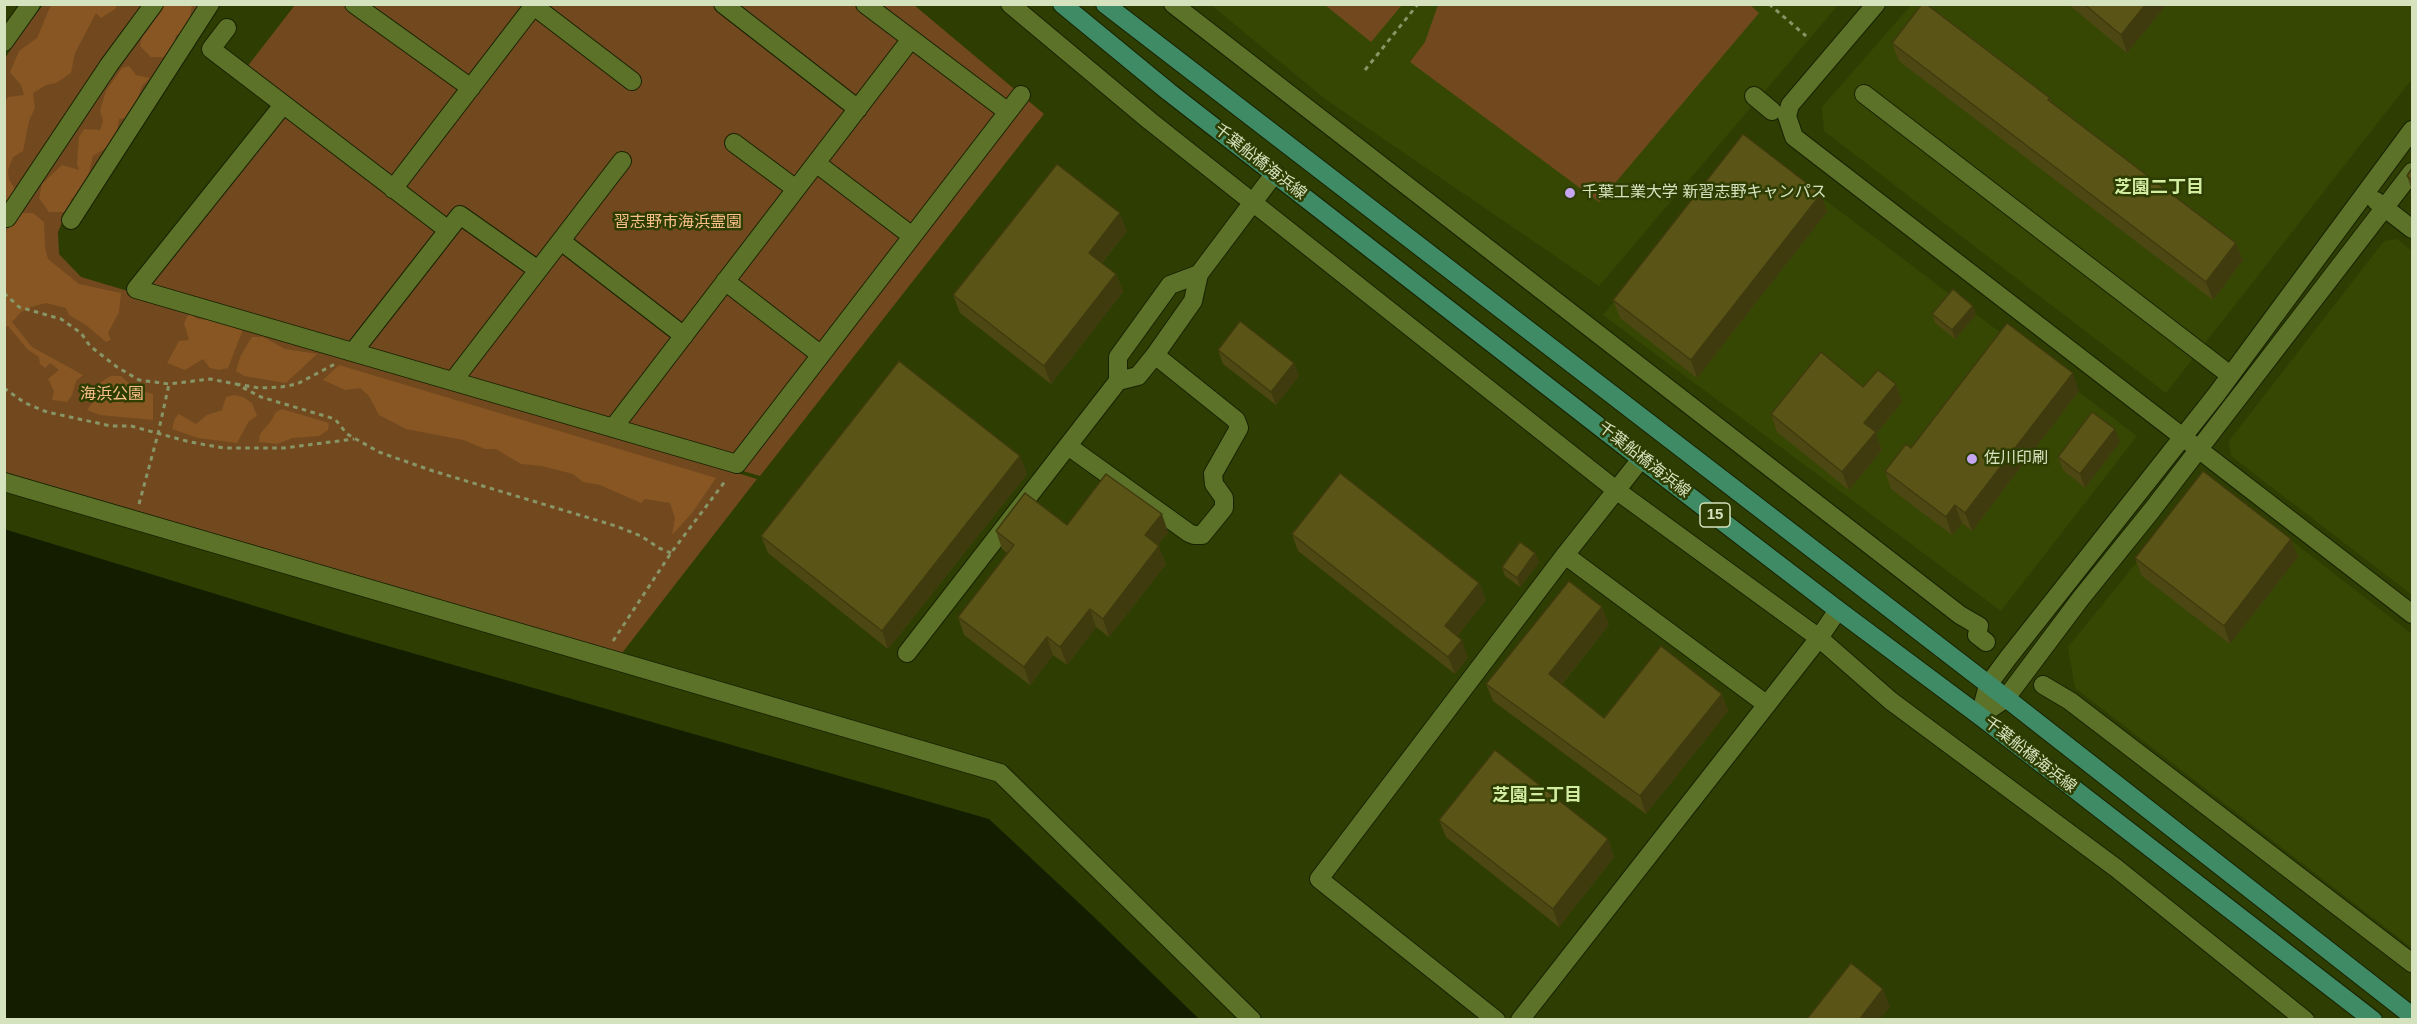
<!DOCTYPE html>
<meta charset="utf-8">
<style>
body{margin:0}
#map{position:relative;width:2417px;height:1024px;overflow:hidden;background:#2e3d02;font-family:Arial,sans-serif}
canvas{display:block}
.frame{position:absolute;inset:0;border:6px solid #d5e2be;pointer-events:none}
</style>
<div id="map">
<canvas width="2417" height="1024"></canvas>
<div class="frame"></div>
</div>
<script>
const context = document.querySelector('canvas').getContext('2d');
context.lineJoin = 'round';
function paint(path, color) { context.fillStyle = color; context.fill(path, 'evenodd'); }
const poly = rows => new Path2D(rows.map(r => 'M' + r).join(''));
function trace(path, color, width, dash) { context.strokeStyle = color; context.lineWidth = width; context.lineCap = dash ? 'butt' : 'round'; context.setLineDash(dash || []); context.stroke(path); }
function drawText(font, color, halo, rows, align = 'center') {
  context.font = font + ' Arial,"Noto Sans JP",sans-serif'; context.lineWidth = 5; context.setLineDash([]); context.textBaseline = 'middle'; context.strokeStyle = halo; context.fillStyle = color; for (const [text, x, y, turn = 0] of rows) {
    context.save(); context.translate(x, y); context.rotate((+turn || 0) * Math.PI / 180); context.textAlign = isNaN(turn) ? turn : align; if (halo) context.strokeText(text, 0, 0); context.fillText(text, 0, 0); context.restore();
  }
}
const built = poly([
 [1211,5,1838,5,1599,286,1325,99],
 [1911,5,2412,5,2412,79,2166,393,1824,131,1822,107],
 [1746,140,2137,436,2001,611,1603,315],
 [2397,239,2412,251,2412,595,2231,456,2229,441,2384,241],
 [2215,481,2412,634,2412,948,2075,688,2068,647,2200,484]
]);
const green = poly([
 [1749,4,1759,13,1599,202,1410,62,1425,42,1438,5],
 [43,5,201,5,66,213,58,232,59,254,81,277,757,479,622,653,5,472,4,60,23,30],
 [295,5,914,5,1044,114,760,476,133,291,285,97,247,67],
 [1325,5,1402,5,1371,42]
]);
const forest = poly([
 [51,5,117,5,115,9,101,18,96,13,75,53,71,73,56,83,46,85,33,93,35,108,29,121,23,151,13,157,8,170,9,180,17,192,5,207,5,102,8,97,24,95,21,85,10,72,19,51,37,38],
 [157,5,192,5,187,32,176,35,171,57,151,57,140,46,142,36,148,30],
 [129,66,136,75,150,78,142,86,131,117,119,119,115,142,93,156,83,197,71,199,71,212,49,212,39,198,42,184,62,165,79,170,77,164,79,137,84,129,100,130,103,121,100,111,106,91,122,68],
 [21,213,33,213,44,222,45,247,48,259,79,284,121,293,119,312,108,333,111,340,106,342,86,325,69,315,66,308,46,303,31,307,21,312,12,322,32,347,83,375,76,381,72,395,67,402,52,400,54,391,48,379,59,370,50,363,45,368,40,364,39,357,27,349,8,326,5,326,4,238,11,218,15,214],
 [190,312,197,319,224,321,243,329,228,368,219,370,210,368,203,359,185,370,167,363,179,341,189,340,184,323],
 [252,337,263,337,285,349,317,354,286,383,244,376,236,371,241,355],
 [339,365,716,478,692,513,672,535,675,518,670,503,645,499,641,503,600,485,583,482,573,474,542,466,521,464,496,449,485,449,463,440,406,429,379,415,369,396,360,388,345,390,323,380],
 [111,376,121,376,135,389,153,394,153,420,100,415,87,410,94,400,101,382],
 [234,395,243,397,252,403,257,416,249,421,237,443,198,438,172,429,175,418,179,414,196,424,207,415,222,410,226,397],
 [282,409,329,423,328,430,319,436,293,438,277,444,259,442,260,434,271,421,276,412]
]);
const water = poly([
 [4,529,346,634,989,819,1093,916,1199,1019,5,1019]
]);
const path = poly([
 [1769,4,1806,36],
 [1365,70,1418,4],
 [4,293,19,307,61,319,81,333,90,346,117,367,139,380,169,384,210,379,236,384,261,397,335,419,347,434,379,452,433,471,616,526,641,536,659,548,671,553],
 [236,384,259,388,281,387,297,384,335,364],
 [4,388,25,403,47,412,111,426,131,426,190,442,224,448,284,448,354,439],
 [139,504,158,434,169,384],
 [613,641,671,553,726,480]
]);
const minor = poly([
 [354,4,471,88],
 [723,4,858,109],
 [865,4,1008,112],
 [1010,4,1150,121,1616,490,1819,638,1891,701,2116,868,2305,1020],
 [1173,4,1960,615,1979,626,1977,635,1986,642],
 [1876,4,1790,105,1787,116,1794,137,2412,614],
 [534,6,632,81],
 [227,28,211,49,448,230],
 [4,42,31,4],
 [1864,94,2230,375],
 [1754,96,1772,111],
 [283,105,136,289,737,464,1021,95],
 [734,143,796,189],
 [816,163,912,236],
 [393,189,535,4],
 [2376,201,2412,229],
 [7,218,109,65,154,4],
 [71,220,210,4],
 [561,241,684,336],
 [725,281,821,355],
 [353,352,460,215,538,270],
 [453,381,622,161],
 [1118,381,1138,376,1155,355,1193,301,1199,274,1275,173],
 [613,428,911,39],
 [1068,446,1189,533,1194,535,1202,535,1224,508,1224,498,1214,484,1213,474,1239,428,1236,420,1155,355],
 [4,482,1000,773,1252,1020],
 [1565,555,1766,704],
 [907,653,1118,381,1118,357,1170,285,1199,274],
 [2043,685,2070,701,2412,963],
 [1980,716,1988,685,2008,658,2216,395,2412,130],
 [1980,716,2006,698,2081,598,2152,510,2412,172],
 [1496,1020,1319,879,1565,555,1641,459],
 [1520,1020,1819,638,1838,610]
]);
const major = poly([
 [1062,4,1169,92,1641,459,1838,610,1980,716,2373,1020],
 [1105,4,2006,698,2412,1016]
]);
const wall = poly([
 [2068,4,2167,4,2127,53],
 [1892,43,2050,98,2052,103,2236,243,2243,260,2213,300,1899,61],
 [2412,168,2412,191,2407,176],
 [1827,212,1697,378,1620,318,1613,300],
 [1127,231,1102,263,1116,274,1123,292,1051,384,960,313,953,295],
 [1973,306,1976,315,1955,339,1935,323,1932,314],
 [1218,350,1294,363,1299,376,1276,405,1223,364],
 [1896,384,1902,402,1876,434,1882,450,1849,490,1777,432,1771,414,1863,387],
 [2079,391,1972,531,1962,523,1952,535,1891,489,1885,471,1911,448],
 [2120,442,2085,488,2063,470,2058,457],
 [1020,456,1027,474,888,649,768,553,761,536],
 [1067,525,1168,532,1158,545,1166,564,1109,637,1096,627,1067,665,1053,655,1030,685,964,635,958,617,1007,553,1002,549,996,531],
 [1292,534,1479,583,1486,600,1457,636,1468,657,1455,674,1298,551],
 [2291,539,2298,557,2230,644,2142,576,2135,558],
 [1535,553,1539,562,1520,587,1505,576,1502,567],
 [1602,607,1609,625,1562,684,1604,718,1722,694,1728,711,1646,814,1493,701,1486,684],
 [1439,820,1608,839,1614,857,1559,927,1446,837]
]);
const shadedWall = poly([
 [2146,4,2167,4,2127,53,2121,35],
 [1821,194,1827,212,1697,378,1691,360],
 [1120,213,1127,231,1095,271,1089,253],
 [2236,243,2243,260,2213,300,2206,282],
 [1116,274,1123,292,1051,384,1044,366],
 [1973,306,1976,315,1955,339,1952,330],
 [1294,363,1299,376,1276,405,1271,392],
 [2073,373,2079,391,1972,531,1965,513],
 [1896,384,1902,402,1876,434,1882,450,1849,490,1842,472,1864,423],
 [2115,429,2120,442,2085,488,2080,474],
 [1020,456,1027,474,888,649,882,631],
 [1955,505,1962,523,1952,535,1946,517],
 [1162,514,1168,532,1152,553,1145,535],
 [2291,539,2298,557,2230,644,2224,626],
 [1159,546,1166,564,1109,637,1103,619],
 [1535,553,1539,562,1520,587,1517,578],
 [1479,583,1486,600,1451,644,1445,626],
 [1602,607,1609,625,1555,692,1549,674],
 [1090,609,1096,627,1067,665,1060,647],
 [1047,637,1053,655,1030,685,1024,667],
 [1462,640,1468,657,1455,674,1448,657],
 [1722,694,1728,711,1646,814,1640,796],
 [1608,839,1614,857,1559,927,1553,909],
 [1883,989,1890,1007,1879,1020,1859,1020]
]);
const building = poly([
 [1922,4,1926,4,2050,98,2048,100,2236,243,2206,282,1892,43,1922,4],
 [2084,4,2146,4,2121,35,2084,4],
 [1743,134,1821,194,1691,360,1613,300,1743,134],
 [1057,164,1120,213,1089,253,1116,274,1044,366,953,295,1057,164],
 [2412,168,2412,180,2407,176,2412,168],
 [1953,289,1973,306,1952,330,1932,314,1953,289],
 [1240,321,1294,363,1271,392,1218,350,1240,321],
 [2007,323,2073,373,1965,513,1955,505,1946,517,1885,471,1906,444,1911,448,2007,323],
 [1821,352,1863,387,1878,370,1896,384,1864,423,1876,432,1842,472,1771,414,1821,352],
 [899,361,1020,456,882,631,761,536,899,361],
 [2092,412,2115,429,2080,474,2058,457,2092,412],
 [2203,471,2291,539,2224,626,2135,558,2203,471],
 [1340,473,1479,583,1445,626,1462,640,1448,657,1292,534,1340,473],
 [1106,474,1162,514,1145,535,1159,546,1103,619,1090,609,1060,647,1047,637,1024,667,958,617,1014,545,996,531,1025,493,1067,525,1106,474],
 [1520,542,1535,553,1517,578,1502,567,1520,542],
 [1569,581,1602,607,1549,674,1604,718,1661,646,1722,694,1640,796,1486,684,1569,581],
 [1495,750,1608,839,1553,909,1439,820,1495,750],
 [1851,963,1883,989,1859,1020,1806,1020,1851,963]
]);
const markers = [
 [1570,193,6,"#c6a6f0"],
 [1972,459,6,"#c6a6f0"]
];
const shields = [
 [1715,515,30]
];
const shieldNames = [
 ["15",1715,515]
];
const streetNames = [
 ["千葉船橋海浜線",1260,162,38],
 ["千葉船橋海浜線",1644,460,38],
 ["千葉船橋海浜線",2030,755,38]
];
const poiNames = [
 ["千葉工業大学 新習志野キャンパス",1582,193],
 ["佐川印刷",1984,459]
];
const parkNames = [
 ["習志野市海浜霊園",678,223],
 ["海浜公園",112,395]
];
const neighbourhoodNames = [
 ["芝園二丁目",2159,188],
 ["芝園三丁目",1537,796]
];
paint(built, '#364703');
paint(green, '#72491e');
paint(forest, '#875623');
paint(water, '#141d00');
trace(minor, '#182200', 20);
trace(major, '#182200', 20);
trace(path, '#889667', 3, [4.5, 4.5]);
trace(minor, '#5c7229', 18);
trace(major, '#3f8b66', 18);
paint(wall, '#4d4813');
paint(shadedWall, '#3f3b0f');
paint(building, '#5a5416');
trace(building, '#3f3b0f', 1.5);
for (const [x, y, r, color] of markers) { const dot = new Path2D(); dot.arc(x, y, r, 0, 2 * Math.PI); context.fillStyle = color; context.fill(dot); trace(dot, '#2e3d02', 2); }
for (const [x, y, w] of shields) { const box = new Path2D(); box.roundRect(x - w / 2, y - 12, w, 24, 4.5); context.fillStyle = '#2e3d02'; context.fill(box); trace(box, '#d5e2be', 1.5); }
drawText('bold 15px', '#d5e2be', null, shieldNames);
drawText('16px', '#d5e2be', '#2e3d02', streetNames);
drawText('16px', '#d5e2be', '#2e3d02', poiNames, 'left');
drawText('16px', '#fbc089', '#2e3d02', parkNames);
drawText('bold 18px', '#d3eda2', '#2e3d02', neighbourhoodNames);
</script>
